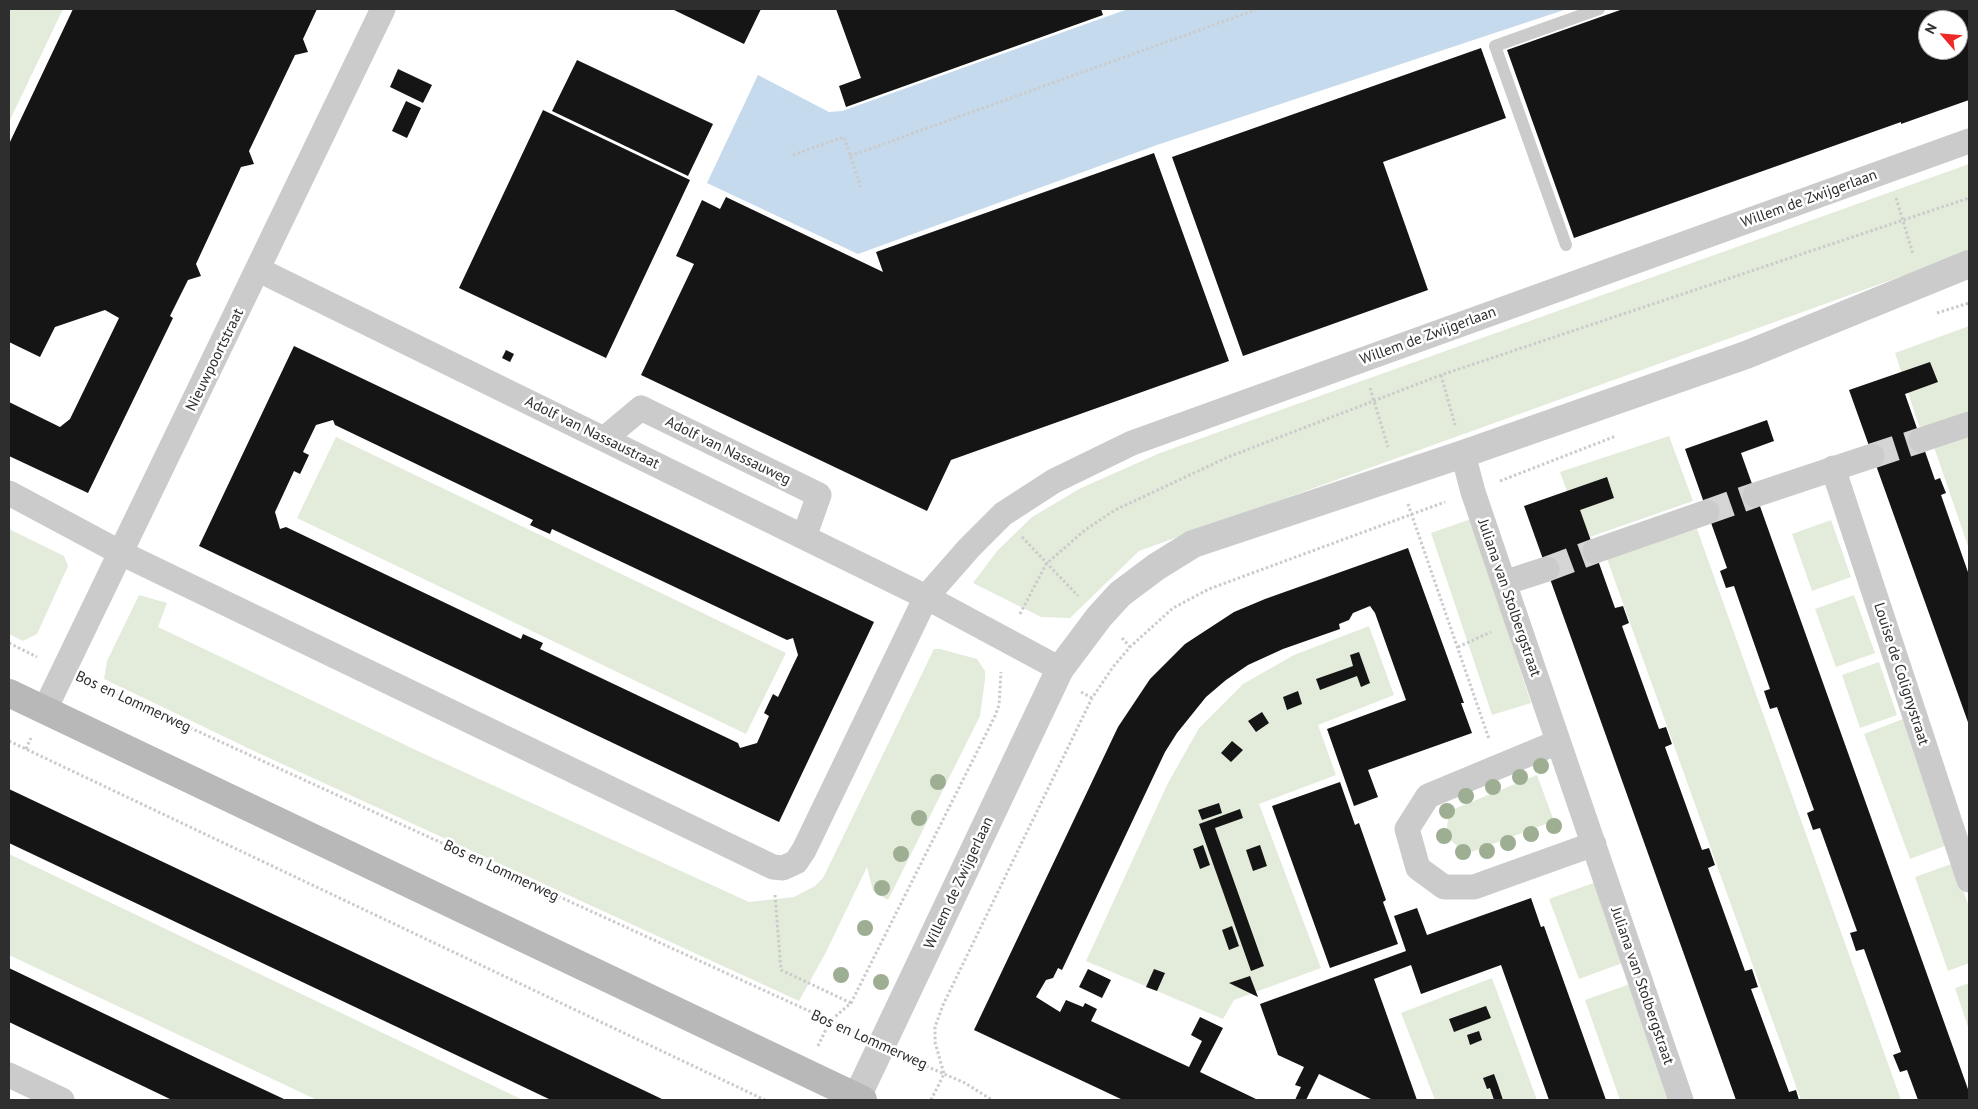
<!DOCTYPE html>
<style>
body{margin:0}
#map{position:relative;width:1978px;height:1109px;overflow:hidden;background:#fff;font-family:"PT Sans",sans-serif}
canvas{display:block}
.frame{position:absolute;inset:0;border:10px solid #2e2e2e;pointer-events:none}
.north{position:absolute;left:1918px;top:10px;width:50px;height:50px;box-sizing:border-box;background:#fff;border:1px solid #ababab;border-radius:50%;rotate:297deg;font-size:14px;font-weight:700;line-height:20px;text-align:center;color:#2e2e2e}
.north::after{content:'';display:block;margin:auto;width:18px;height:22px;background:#ee2a27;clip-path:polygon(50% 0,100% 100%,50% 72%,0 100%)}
</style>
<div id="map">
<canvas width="1978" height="1109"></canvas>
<div class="frame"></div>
<div class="north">N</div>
</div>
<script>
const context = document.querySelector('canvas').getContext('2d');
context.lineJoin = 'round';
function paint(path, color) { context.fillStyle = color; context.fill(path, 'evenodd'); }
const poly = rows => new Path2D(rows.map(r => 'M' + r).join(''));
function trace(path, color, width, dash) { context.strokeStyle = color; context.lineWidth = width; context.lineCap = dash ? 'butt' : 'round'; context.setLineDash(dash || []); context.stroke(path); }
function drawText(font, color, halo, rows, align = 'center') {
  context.font = font + ' "PT Sans",sans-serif'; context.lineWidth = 5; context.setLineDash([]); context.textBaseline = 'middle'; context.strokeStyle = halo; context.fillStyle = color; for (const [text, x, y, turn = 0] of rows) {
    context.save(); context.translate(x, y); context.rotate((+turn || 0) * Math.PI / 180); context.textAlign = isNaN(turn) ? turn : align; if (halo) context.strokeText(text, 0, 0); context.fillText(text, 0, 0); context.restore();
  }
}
const green = poly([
 [9,9,63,9,9,122],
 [1969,164,1969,252,1139,551,1070,618,1041,617,973,583,997,551,1032,517,1081,488,1160,453],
 [1969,326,1969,423,1923,438,1895,353],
 [1969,435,1969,549,1934,447],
 [1669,436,1693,501,1584,539,1560,472],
 [336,437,786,653,746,734,297,518],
 [1471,519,1531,703,1492,715,1431,533],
 [1831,520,1851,577,1812,591,1792,534],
 [9,529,64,556,68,566,37,634,23,641,9,634],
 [1697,529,1901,1100,1801,1100,1606,556],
 [139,595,167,603,158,627,420,752,749,902,794,897,815,886,823,878,934,649,940,649,977,659,985,671,985,680,980,716,888,900,873,891,867,867,825,954,799,1001,254,751,104,679,107,661],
 [1854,595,1875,653,1836,667,1815,609],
 [1369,626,1394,695,1318,725,1336,775,1259,804,1321,968,1234,1000,1223,1019,1086,961,1168,783,1199,728,1243,684,1294,655],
 [1879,662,1897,715,1860,728,1842,675],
 [1903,719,1950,844,1910,859,1864,734],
 [1537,775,1554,821,1466,854,1446,836,1449,811],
 [9,854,523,1100,317,1100,9,955],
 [1954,863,1969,907,1969,963,1948,971,1915,877],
 [1596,882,1625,962,1579,979,1549,899],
 [1492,978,1537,1100,1435,1100,1401,1013],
 [1969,983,1969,1030,1955,988],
 [1630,984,1671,1100,1620,1100,1585,1000]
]);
const water = poly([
 [1128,9,1567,9,1157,145,858,254,707,183,758,75,829,112,842,111]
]);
const building = poly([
 [73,9,317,9,303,39,308,52,295,55,249,151,254,164,241,167,196,264,201,276,188,280,170,316,173,318,88,493,9,456,9,402,60,427,70,419,119,318,105,310,55,327,40,357,9,342,9,144],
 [672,9,761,9,744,44],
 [836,9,1101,9,1103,15,846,107,839,86,861,78],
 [1623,9,1969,9,1969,100,1901,124,1901,122,1574,238,1507,50],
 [1928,20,1958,20,1958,50,1928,50],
 [1481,48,1506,118,1383,162,1428,290,1243,356,1172,157],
 [577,60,713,124,688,176,552,111],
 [398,69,432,85,423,103,390,87],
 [406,101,421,108,407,138,392,131],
 [543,110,690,180,606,358,459,288],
 [1154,153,1229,361,951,460,927,511,641,375,694,264,676,256,702,200,720,209,726,197,883,272,876,252],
 [294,346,874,622,779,822,199,546],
 [333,420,335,425,533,520,530,525,550,534,552,529,787,640,793,638,798,655,778,697,773,694,764,713,769,716,757,743,740,748,738,743,540,649,543,643,523,634,521,639,286,527,280,529,275,512,294,471,300,474,301,472,309,455,303,452,316,425],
 [506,350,514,354,510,362,502,358],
 [1930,362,1938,382,1905,394,1935,480,1940,478,1946,493,1941,495,1969,575,1969,725,1849,390],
 [1767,420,1774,441,1741,453,1969,1092,1969,1100,1918,1100,1907,1070,1900,1072,1893,1055,1901,1052,1864,949,1856,951,1850,933,1857,931,1820,828,1813,830,1807,813,1814,810,1777,707,1770,709,1764,691,1770,689,1734,586,1726,588,1720,571,1727,568,1685,449],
 [1607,477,1614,498,1580,510,1615,608,1623,606,1629,623,1622,626,1659,729,1666,727,1672,744,1665,747,1702,850,1709,848,1715,865,1708,868,1745,971,1752,969,1758,987,1751,989,1789,1092,1796,1090,1799,1100,1736,1100,1524,506],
 [1408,548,1464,703,1461,703,1472,733,1368,770,1378,797,1354,806,1327,729,1406,700,1375,613,1370,606,1353,613,1349,620,1339,624,1340,629,1283,649,1248,665,1226,680,1206,697,1177,733,1165,752,1062,970,1058,968,1053,978,1046,980,1036,997,1060,1012,1066,1000,1083,1007,1085,1003,1097,1009,1091,1021,1189,1067,1202,1041,1191,1035,1200,1017,1223,1028,1200,1072,1258,1100,1123,1100,974,1030,1118,727,1150,679,1185,644,1234,612,1265,599],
 [1359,652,1370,683,1361,687,1357,676,1320,690,1316,679,1353,666,1350,655],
 [1298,691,1302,704,1287,710,1283,697],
 [1262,712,1269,723,1256,732,1248,721],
 [1232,741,1243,750,1231,762,1221,753],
 [1340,782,1355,825,1359,823,1386,900,1383,902,1398,944,1330,968,1272,806],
 [9,789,465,1005,664,1100,551,1100,336,998,9,843],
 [1219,803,1222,813,1202,820,1198,810],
 [1240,809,1243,818,1215,828,1264,966,1251,971,1199,824],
 [1203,845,1210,865,1200,869,1193,849],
 [1260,845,1267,866,1253,871,1246,850],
 [1531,898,1541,927,1544,926,1606,1100,1549,1100,1501,965,1421,994,1411,965,1374,979,1417,1100,1373,1100,1319,1074,1306,1100,1295,1100,1301,1087,1295,1085,1304,1067,1278,1055,1260,1004,1406,951,1394,916,1417,908,1427,935],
 [1232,926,1239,946,1229,950,1222,930],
 [9,968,205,1062,286,1100,172,1100,76,1054,9,1022],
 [1088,969,1111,980,1102,998,1079,987],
 [1154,969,1165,973,1157,991,1146,987],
 [1250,976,1258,997,1229,983],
 [1486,1006,1491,1018,1454,1032,1449,1019],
 [1479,1031,1482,1040,1470,1045,1467,1035],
 [1494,1074,1498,1085,1503,1100,1494,1100,1490,1088,1487,1089,1483,1078]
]);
const minorTunnel = poly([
 [1872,456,1921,440],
 [1707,512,1755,495],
 [1547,569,1595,551]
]);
const path = poly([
 [793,155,844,137,861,187],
 [850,156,1258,9],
 [1896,198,1913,254],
 [1937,313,1969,303],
 [1441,375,1455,425],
 [1370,388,1388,447],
 [1500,481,1616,436],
 [1408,504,1489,739],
 [1022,537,1078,596],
 [1020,614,1046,564,1085,530,1115,510,1228,457,1441,375,1969,198],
 [1122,638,1130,647],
 [9,643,37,657],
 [1458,647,1491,632],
 [90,682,855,1032],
 [1081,692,1092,698],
 [9,741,765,1100],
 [26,749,31,738],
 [775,895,781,970,851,1003],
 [818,1046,830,1021,851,1003,995,716,999,705,1001,672],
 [908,1058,965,1083,992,1100],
 [931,1100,944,1074,935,1042,935,1027,943,1005,1092,698,1113,667,1130,647,1173,608,1209,589,1445,502]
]);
const service = poly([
 [1566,245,1495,46,1599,9]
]);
const minor = poly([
 [259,270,926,597,1060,669],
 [604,439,641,408,819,495,804,537],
 [1921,440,1969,424],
 [1463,454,1473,492,1504,583,1681,1100],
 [1833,468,1969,880],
 [9,493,121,553,773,867,783,868,796,862,804,850,926,597,969,548,1003,514,1054,481,1132,443,1969,141],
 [1755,495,1872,456],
 [1595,551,1707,512],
 [1504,583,1547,569],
 [45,709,383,9],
 [1558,742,1428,796,1407,829,1418,868,1444,887,1474,887,1594,844],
 [9,1075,62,1100]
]);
const tertiary = poly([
 [857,1097,1060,669,1099,617,1120,594,1156,567,1193,544,1463,454,1746,355,1969,264]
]);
const secondary = poly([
 [9,693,863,1100]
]);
const trees = [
 [1541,766],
 [1520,777],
 [938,782],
 [1493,787],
 [1466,796],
 [1447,811],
 [919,818],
 [1554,826],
 [1531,834],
 [1444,836],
 [1508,843],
 [1487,851],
 [1463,852],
 [901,854],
 [882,888],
 [865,928],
 [841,975],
 [881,982]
];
const streetNames = [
 ["Willem de Zwijgerlaan",1809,199,-20],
 ["Willem de Zwijgerlaan",1428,336,-20],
 ["Nieuwpoortstraat",215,360,-64],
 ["Adolf van Nassaustraat",592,433,26],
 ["Adolf van Nassauweg",728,451,26],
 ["Juliana van Stolbergstraat",1509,598,71],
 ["Louise de Colignystraat",1901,674,72],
 ["Bos en Lommerweg",133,702,25],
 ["Bos en Lommerweg",501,871,25],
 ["Willem de Zwijgerlaan",959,883,-65],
 ["Juliana van Stolbergstraat",1642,986,71],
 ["Bos en Lommerweg",869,1040,24]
];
paint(green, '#e3ecdb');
paint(water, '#c6daed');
paint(building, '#151515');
trace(minorTunnel, '#d5d5d5', 25, [25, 12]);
trace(path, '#cbcbcb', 3, [2.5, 2.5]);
trace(service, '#cbcbcb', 12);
trace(minor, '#cbcbcb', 25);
trace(tertiary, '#cbcbcb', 28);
trace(secondary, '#b8b8b8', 28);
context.fillStyle = '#9dae92';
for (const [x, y] of trees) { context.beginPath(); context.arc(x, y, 8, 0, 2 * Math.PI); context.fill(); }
drawText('15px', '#2e2e2e', '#fff', streetNames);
</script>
